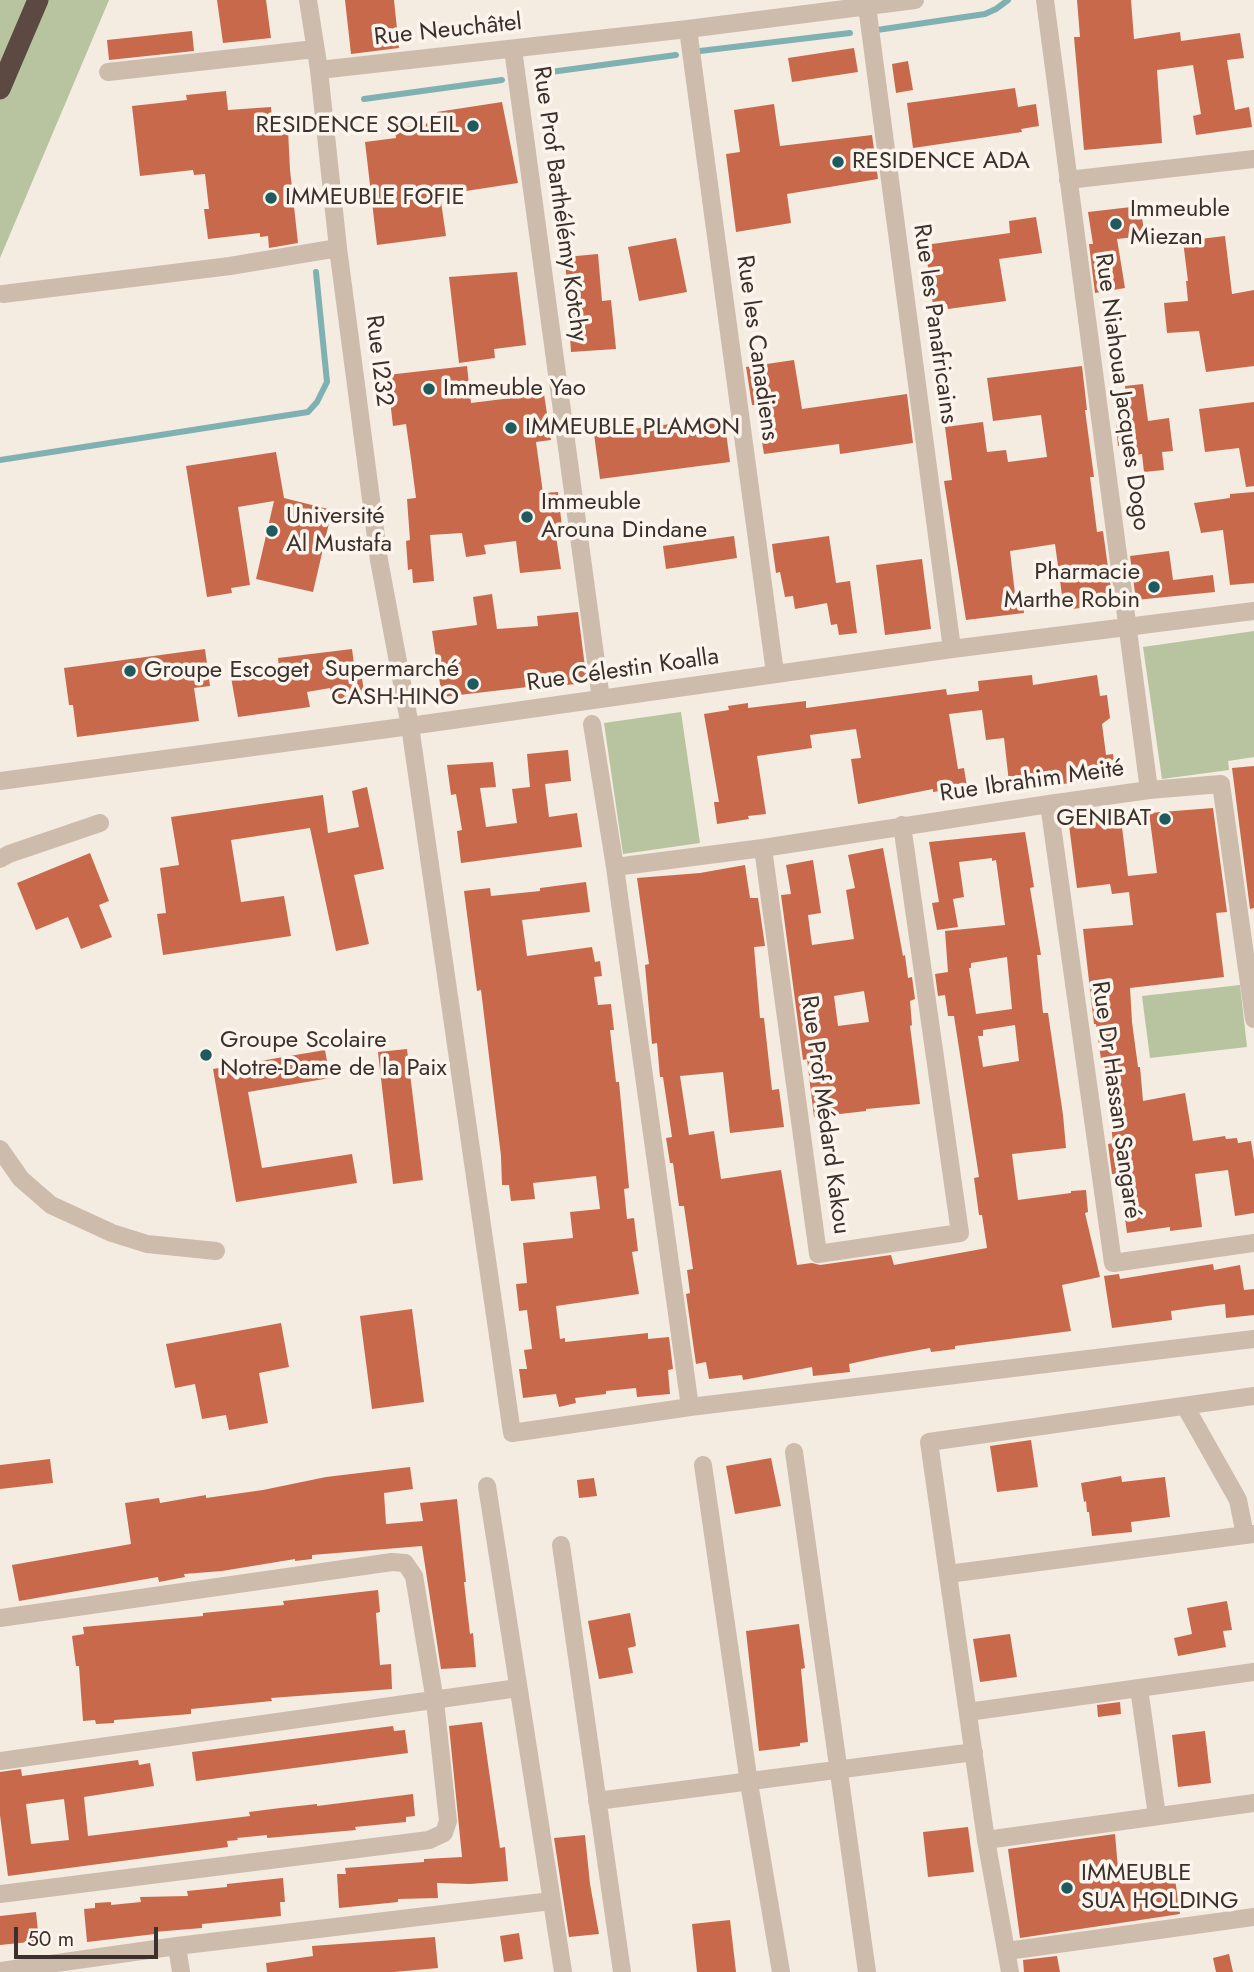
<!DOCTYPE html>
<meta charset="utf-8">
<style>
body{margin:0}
#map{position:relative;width:1254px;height:1972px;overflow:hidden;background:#f4ebe1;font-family:Jost,sans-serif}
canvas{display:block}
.scale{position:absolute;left:14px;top:1927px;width:144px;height:32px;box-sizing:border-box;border:4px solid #3b302b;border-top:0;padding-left:9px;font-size:21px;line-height:24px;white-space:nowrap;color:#3b302b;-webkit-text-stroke:5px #fbf5ee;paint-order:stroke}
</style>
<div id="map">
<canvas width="1254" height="1972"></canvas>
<div class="scale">50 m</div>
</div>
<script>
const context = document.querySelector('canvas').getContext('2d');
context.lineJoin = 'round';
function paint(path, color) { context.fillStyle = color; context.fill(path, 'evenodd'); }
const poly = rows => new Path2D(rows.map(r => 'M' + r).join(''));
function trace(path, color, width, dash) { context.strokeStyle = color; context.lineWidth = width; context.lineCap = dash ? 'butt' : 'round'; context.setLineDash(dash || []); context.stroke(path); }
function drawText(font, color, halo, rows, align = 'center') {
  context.font = font + ' Jost,sans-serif'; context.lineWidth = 7; context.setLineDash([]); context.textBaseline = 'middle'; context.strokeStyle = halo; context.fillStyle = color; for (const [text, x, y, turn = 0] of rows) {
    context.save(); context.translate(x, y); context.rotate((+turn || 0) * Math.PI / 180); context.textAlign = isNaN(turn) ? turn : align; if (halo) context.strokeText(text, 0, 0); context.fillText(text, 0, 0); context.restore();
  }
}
const green = poly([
 [0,0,109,0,0,258],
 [1254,631,1254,757,1228,761,1229,770,1162,779,1143,647],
 [681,712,700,843,623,854,604,723],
 [1240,985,1247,1047,1150,1058,1142,996]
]);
const stream = poly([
 [877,30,985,14,996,9,1008,0],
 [700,51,850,33],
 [536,74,676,55],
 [364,99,502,80],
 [0,460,308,412,317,402,327,382,316,272]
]);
const building = poly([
 [217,0,266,0,271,38,223,43],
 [345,0,394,0,399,48,351,54],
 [1077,0,1131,0,1134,39,1180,32,1181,41,1240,33,1244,58,1227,60,1235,110,1249,107,1252,127,1196,135,1193,116,1201,114,1193,65,1157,70,1162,143,1084,150,1074,37,1080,37],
 [192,31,194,51,109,60,107,40],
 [854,48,858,72,792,82,788,58],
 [908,61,913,90,896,93,892,64],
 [1015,88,1018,107,1036,104,1039,126,1021,129,1022,132,913,148,907,103],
 [226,91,228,110,271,107,273,130,288,130,290,170,298,243,269,248,268,236,260,237,260,233,208,239,204,209,209,209,205,174,194,175,193,170,140,176,132,106,187,100,186,95],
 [502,102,518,183,440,195,446,236,377,245,365,142,396,138,395,128,438,122,437,112],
 [774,104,780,146,872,135,878,179,787,194,791,223,736,232,726,154,740,152,734,110],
 [1140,206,1145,236,1117,239,1125,288,1095,293,1089,244,1093,244,1088,212],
 [1036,217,1042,253,999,259,1006,301,948,309,947,304,933,305,925,245,1010,233,1009,221],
 [1225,236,1232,294,1254,290,1254,366,1206,372,1199,331,1167,333,1164,303,1188,301,1186,281,1188,281,1183,241],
 [676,238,687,292,639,301,628,247],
 [598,254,602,301,611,300,616,349,571,352,565,257],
 [517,272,526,345,494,349,495,358,459,363,449,277],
 [794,360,802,409,907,394,913,443,840,454,839,444,764,454,756,405,752,405,746,367],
 [467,366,471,403,544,394,551,440,536,442,543,493,558,492,563,536,556,536,561,569,520,573,516,541,484,545,486,554,466,557,462,533,430,535,434,581,413,583,412,569,408,570,406,541,410,540,407,499,416,498,411,459,406,424,393,426,387,375],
 [1082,366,1087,410,1085,410,1094,477,1090,477,1097,532,1103,531,1113,604,1064,610,1055,544,1010,551,1015,594,1022,593,1024,613,966,620,944,481,952,480,945,427,983,422,987,452,1006,450,1008,462,1047,457,1041,415,993,421,987,378],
 [1143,384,1148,421,1169,418,1173,451,1162,452,1164,470,1144,472,1142,454,1129,456,1127,445,1118,446,1116,425,1130,423,1125,386],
 [1254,402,1254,486,1246,487,1239,448,1205,452,1199,409],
 [724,417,730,462,600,479,594,434],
 [276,452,284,498,332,510,313,592,256,579,274,501,238,507,250,585,231,588,232,593,207,597,186,466],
 [1254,492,1254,583,1230,585,1223,530,1201,533,1194,503,1230,498,1230,494],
 [734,536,737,558,666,569,663,546],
 [829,536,836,583,850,581,857,633,839,635,837,624,831,625,827,603,795,609,793,596,785,597,780,572,776,573,772,544],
 [1169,551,1173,580,1213,575,1215,592,1136,600,1130,556],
 [922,559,931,629,885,635,876,565],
 [492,594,497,629,538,626,537,616,578,612,587,683,545,687,545,685,442,697,432,631,477,625,473,597],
 [205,649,210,686,194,688,199,721,77,737,73,705,69,705,64,668],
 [352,649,356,679,362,678,365,699,333,704,330,688,307,692,310,707,238,717,231,677,279,669,278,658],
 [1032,675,1033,685,1097,675,1100,696,1107,695,1110,718,1102,724,1106,755,1113,754,1116,777,1010,791,1004,738,986,740,982,710,949,714,958,769,964,768,967,787,933,792,933,789,858,804,851,759,861,758,856,729,810,735,812,748,757,756,766,814,748,816,749,819,717,824,714,802,719,802,704,714,729,710,728,706,748,703,748,708,806,701,806,708,946,689,947,695,979,691,978,681],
 [568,750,571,781,545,784,549,817,577,813,582,847,461,863,457,831,462,830,456,794,451,795,447,765,493,762,496,787,480,788,486,827,517,823,512,789,530,787,527,754],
 [1254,766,1254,908,1250,909,1232,768],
 [367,787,384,869,354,875,369,944,336,951,310,828,231,840,241,902,284,896,291,936,163,955,157,914,166,913,160,868,179,865,171,817,323,795,328,833,359,827,352,791],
 [1213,808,1227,912,1216,913,1224,977,1130,988,1132,1022,1138,1067,1140,1067,1143,1101,1185,1093,1193,1141,1225,1136,1226,1139,1237,1138,1238,1143,1251,1141,1254,1160,1254,1213,1235,1216,1228,1170,1195,1174,1202,1227,1170,1231,1170,1227,1127,1233,1119,1174,1112,1174,1108,1144,1113,1143,1104,1059,1101,1059,1096,1024,1094,1024,1083,929,1133,925,1129,892,1112,894,1110,884,1077,888,1069,825,1121,819,1128,876,1157,873,1149,813],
 [1025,832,1034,887,1030,888,1041,955,1037,955,1043,1013,1048,1013,1063,1115,1066,1148,1012,1154,1018,1200,1071,1193,1071,1191,1086,1190,1088,1212,1085,1213,1100,1277,1062,1285,1071,1331,955,1346,955,1349,931,1352,930,1348,881,1357,849,1364,850,1372,813,1376,812,1367,743,1380,742,1375,709,1379,706,1362,696,1364,686,1294,690,1293,687,1270,693,1269,684,1206,679,1206,673,1163,670,1163,666,1138,672,1137,663,1077,660,1077,657,1043,652,1044,645,965,649,964,637,878,700,873,745,865,750,898,758,898,765,946,754,947,760,1018,764,1018,772,1090,779,1089,784,1127,730,1133,723,1072,680,1076,689,1135,714,1131,721,1179,781,1170,797,1265,812,1263,820,1265,891,1255,894,1265,987,1248,982,1215,979,1215,974,1178,979,1177,954,1016,948,1016,945,995,938,996,935,974,948,972,945,931,1005,925,996,860,992,861,992,858,959,862,964,897,953,899,958,927,937,930,932,903,939,902,929,842],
 [1007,957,1012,1009,976,1014,969,968,971,968,971,963],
 [1015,1025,1019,1061,983,1067,978,1036,983,1036,983,1030],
 [883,848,903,956,905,955,908,978,912,977,915,999,910,1001,912,1025,910,1026,920,1104,866,1109,866,1111,814,1117,807,1059,803,1060,781,895,791,894,786,865,813,860,821,913,808,915,812,945,854,939,846,890,855,888,848,855],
 [864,991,869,1022,838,1026,834,996],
 [90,853,109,901,99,905,112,937,81,949,68,917,36,930,17,883],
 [586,882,590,912,522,920,527,956,592,947,595,962,600,961,602,976,594,977,598,1005,611,1004,614,1030,610,1030,616,1082,619,1082,629,1188,624,1189,627,1219,634,1218,638,1251,632,1252,639,1294,556,1306,560,1339,565,1338,565,1342,648,1333,648,1339,669,1337,673,1369,668,1370,670,1394,637,1397,636,1388,606,1391,606,1394,575,1398,576,1403,559,1407,556,1394,523,1398,519,1369,527,1369,524,1350,532,1349,527,1310,519,1311,516,1284,527,1283,523,1243,573,1238,570,1212,600,1209,596,1176,533,1183,535,1199,511,1201,509,1185,502,1185,501,1156,481,990,477,991,464,891,490,888,491,896,540,891,540,888],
 [407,1049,423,1180,393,1184,378,1052],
 [325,1050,330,1078,248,1092,262,1168,352,1154,357,1183,236,1202,213,1069],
 [1213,1264,1214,1270,1240,1265,1244,1290,1254,1289,1254,1315,1226,1318,1225,1304,1207,1306,1171,1311,1172,1320,1112,1328,1104,1276,1119,1274,1120,1279],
 [412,1309,424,1402,372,1409,360,1316],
 [281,1323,289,1367,259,1373,268,1423,229,1430,226,1415,202,1419,195,1384,175,1388,166,1344],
 [1031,1440,1038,1487,997,1492,990,1446],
 [771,1458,781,1506,735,1514,726,1466],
 [50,1459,53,1483,0,1489,0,1465],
 [410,1467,413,1489,384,1493,386,1524,423,1521,420,1503,457,1499,466,1582,464,1582,470,1634,473,1633,476,1667,441,1669,422,1546,312,1555,312,1559,295,1561,295,1559,222,1571,184,1574,185,1577,159,1582,158,1577,19,1601,12,1565,131,1544,125,1503,159,1498,160,1503,206,1495,206,1498,263,1490,326,1477],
 [1121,1476,1122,1482,1165,1477,1170,1517,1131,1522,1132,1532,1092,1536,1089,1512,1087,1512,1086,1501,1084,1502,1081,1483],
 [594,1478,597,1496,579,1498,577,1480],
 [378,1590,380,1612,376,1613,380,1665,391,1664,392,1689,271,1698,272,1701,191,1709,191,1714,114,1720,114,1723,96,1724,95,1720,83,1721,79,1666,76,1666,72,1636,84,1634,83,1627,203,1616,203,1613,284,1605,283,1601],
 [1227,1601,1232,1630,1223,1631,1226,1647,1178,1656,1174,1638,1192,1634,1187,1608],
 [630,1613,636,1646,628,1648,633,1673,599,1679,588,1621],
 [799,1624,805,1668,801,1669,808,1742,800,1743,800,1746,759,1751,746,1631],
 [1010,1634,1017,1677,980,1682,973,1639],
 [1120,1702,1121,1714,1098,1717,1097,1705],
 [482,1722,500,1848,505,1847,508,1881,470,1884,437,1883,438,1898,398,1899,398,1902,339,1908,337,1874,346,1874,345,1868,424,1862,424,1859,462,1857,449,1726],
 [393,1726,394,1731,405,1730,408,1753,196,1781,192,1752],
 [1205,1731,1211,1783,1178,1787,1172,1735],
 [138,1760,139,1765,150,1763,154,1786,84,1797,88,1836,250,1816,249,1812,280,1808,317,1804,317,1806,413,1794,415,1816,406,1817,406,1822,355,1827,356,1830,267,1838,267,1835,237,1838,238,1840,227,1841,228,1847,8,1876,0,1815,0,1772,21,1769,22,1776],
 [64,1799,69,1840,31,1844,26,1804],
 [968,1827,974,1872,928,1877,923,1832],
 [1115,1834,1119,1880,1174,1872,1180,1914,1020,1938,1008,1849],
 [585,1835,590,1884,599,1934,569,1937,554,1838],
 [283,1878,285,1902,280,1902,281,1916,202,1924,202,1928,154,1932,155,1934,87,1942,84,1909,95,1908,95,1903,111,1902,111,1905,141,1902,140,1897,188,1896,187,1891,227,1887,227,1884],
 [36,1912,39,1941,0,1945,0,1916],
 [730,1920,736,1972,697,1972,692,1924],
 [519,1933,523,1959,504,1962,500,1936],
 [435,1937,438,1968,394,1972,267,1972,266,1963,313,1956,312,1946],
 [1229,1954,1233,1972,1216,1972,1213,1958],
 [1057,1956,1060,1972,1024,1972,1023,1960]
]);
const minor = poly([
 [308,0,319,70,338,248,379,560,410,726,512,1433,690,1407,1254,1339],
 [1045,0,1149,790],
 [867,6,952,649],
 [688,29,775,673],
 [513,49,601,699],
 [319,70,688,29,915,0],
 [108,72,315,49],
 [1068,180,1254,159],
 [3,294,230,266,338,248],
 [592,724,615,867,690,1407],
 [0,781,410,726,952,649,1254,611],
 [1049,804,1113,1263,1254,1243],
 [763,848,818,1254,960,1233,902,825],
 [0,859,9,854,100,823],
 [615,867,763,848,1049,804,1149,790,1221,784,1254,1019],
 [0,1149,21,1179,51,1205,112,1233,147,1244,216,1251],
 [1185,1406,1238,1500,1245,1535],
 [794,1452,867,1972],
 [703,1465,749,1783,781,1972],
 [487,1486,563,1972],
 [561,1545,622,1972],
 [948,1574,1254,1534],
 [0,1618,392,1562,405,1563,414,1576,435,1701,448,1821,444,1833,429,1840,0,1894],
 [1139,1688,1157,1816],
 [968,1712,1254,1672],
 [0,1761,518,1688],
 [597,1801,974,1752],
 [986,1840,1254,1803],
 [177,1946,181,1972],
 [1007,1951,1254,1917],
 [0,1971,177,1946,551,1901],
 [1010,1972,986,1840,929,1442,1254,1396]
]);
const highway = poly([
 [0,89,38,0]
]);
const markers = [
 [473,126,7,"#1f5a5e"],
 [838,162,7,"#1f5a5e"],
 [271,198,7,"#1f5a5e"],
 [1116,224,7,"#1f5a5e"],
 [429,389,7,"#1f5a5e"],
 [511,428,7,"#1f5a5e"],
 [527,517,7,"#1f5a5e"],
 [272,531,7,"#1f5a5e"],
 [1154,587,7,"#1f5a5e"],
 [130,671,7,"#1f5a5e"],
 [473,684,7,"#1f5a5e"],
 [1165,819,7,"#1f5a5e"],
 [206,1055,7,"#1f5a5e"],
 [1067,1888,7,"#1f5a5e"]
];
const streetNames = [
 ["Rue Neuchâtel",448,31,-6],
 ["Rue Prof Barthélémy Kotchy",559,204,82],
 ["Rue les Panafricains",934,324,82],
 ["Rue les Canadiens",756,348,82],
 ["Rue I232",378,361,83],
 ["Rue Niahoua Jacques Dogo",1121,392,82],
 ["Rue Célestin Koalla",623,671,-8],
 ["Rue Ibrahim Meité",1032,782,-8],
 ["Rue Dr Hassan Sangaré",1115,1100,82],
 ["Rue Prof Médard Kakou",824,1115,82]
];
const poiNames = [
 ["RESIDENCE SOLEIL",459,126,"right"],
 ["RESIDENCE ADA",852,162],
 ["IMMEUBLE FOFIE",285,198],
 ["Immeuble",1130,210],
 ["Miezan",1130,238],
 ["Immeuble Yao",443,389],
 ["IMMEUBLE PLAMON",525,428],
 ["Immeuble",541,503],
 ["Arouna Dindane",541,531],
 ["Université",286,517],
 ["Al Mustafa",286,545],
 ["Pharmacie",1140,573,"right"],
 ["Marthe Robin",1140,601,"right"],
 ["Supermarché",459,670,"right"],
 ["CASH-HINO",459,698,"right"],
 ["Groupe Escoget",144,671],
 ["GENIBAT",1151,819,"right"],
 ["Groupe Scolaire",220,1041],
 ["Notre-Dame de la Paix",220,1069],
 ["IMMEUBLE",1081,1874],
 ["SUA HOLDING",1081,1902]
];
paint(green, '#b8c4a0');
trace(stream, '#7fb0b2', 6);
paint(building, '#c8694b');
trace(minor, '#cdbbac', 18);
trace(highway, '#5c4a42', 21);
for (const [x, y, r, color] of markers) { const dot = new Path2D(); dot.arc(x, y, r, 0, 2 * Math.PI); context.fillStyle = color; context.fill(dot); trace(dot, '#fbf5ee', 2.5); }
drawText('24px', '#3b302b', '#fbf5ee', streetNames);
drawText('24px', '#3b302b', '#fbf5ee', poiNames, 'left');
</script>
